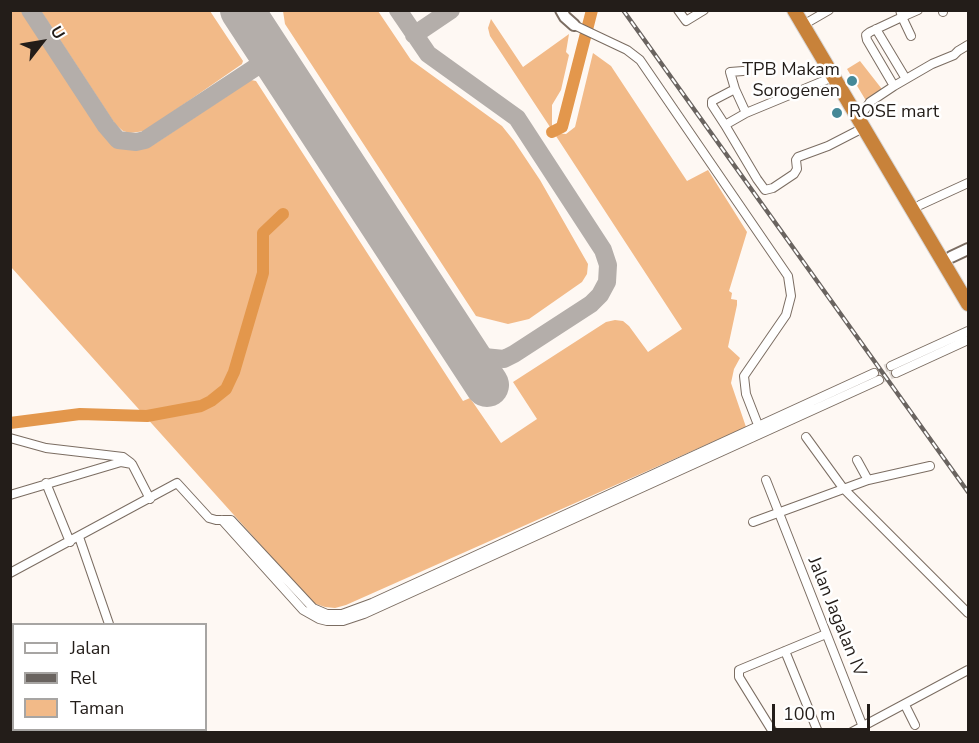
<!DOCTYPE html>
<style>
body{margin:0}
#map{position:relative;width:979px;height:743px;overflow:hidden;background:#fef8f3;font-family:"Nunito Sans",sans-serif}
canvas{display:block}
.frame{position:absolute;inset:0;border:12px solid #231d19;pointer-events:none}
.legend{position:absolute;left:12px;top:623px;width:195px;height:108px;box-sizing:border-box;background:#fff;border:2px solid #a7a5a3;margin:0;padding:8px 10px;list-style:none;font-size:18px;color:#231d19}
.legend li{display:flex;align-items:center;gap:12px;height:30px}
.legend b{width:30px;border:2px solid #a7a5a3}
.north{position:absolute;left:12px;top:12px;width:60px;height:60px;-webkit-text-stroke:4px #fff;paint-order:stroke;rotate:59deg;font-size:16px;font-weight:700;line-height:24px;text-align:center;color:#231d19}
.north::after{content:'';display:block;margin:auto;width:21px;height:27px;background:#231d19;clip-path:polygon(50% 0,100% 100%,50% 72%,0 100%)}
.scale{position:absolute;left:772px;top:704px;width:98px;height:27px;box-sizing:border-box;border:3px solid #231d19;border-top:0;padding-left:8px;font-size:18px;line-height:21px;white-space:nowrap;color:#231d19;-webkit-text-stroke:4px #fff;paint-order:stroke}
</style>
<div id="map">
<canvas width="979" height="743"></canvas>
<div class="frame"></div>
<ul class="legend">
<li><b style="height:8px;background:#fff"></b>Jalan</li>
<li><b style="height:8px;background:#6a6460"></b>Rel</li>
<li><b style="height:16px;background:#f2ba88"></b>Taman</li>
</ul>
<div class="north">U</div>
<div class="scale">100 m</div>
</div>
<script>
const context = document.querySelector('canvas').getContext('2d');
context.lineJoin = 'round';
function paint(path, color) { context.fillStyle = color; context.fill(path, 'evenodd'); }
const poly = rows => new Path2D(rows.map(r => 'M' + r).join(''));
function trace(path, color, width, dash) { context.strokeStyle = color; context.lineWidth = width; context.lineCap = dash ? 'butt' : 'round'; context.setLineDash(dash || []); context.stroke(path); }
function drawText(font, color, halo, rows, align = 'center') {
  context.font = font + ' "Nunito Sans",sans-serif'; context.lineWidth = 5; context.setLineDash([]); context.textBaseline = 'middle'; context.strokeStyle = halo; context.fillStyle = color; for (const [text, x, y, turn = 0] of rows) {
    context.save(); context.translate(x, y); context.rotate((+turn || 0) * Math.PI / 180); context.textAlign = isNaN(turn) ? turn : align; if (halo) context.strokeText(text, 0, 0); context.fillText(text, 0, 0); context.restore();
  }
}
const green = poly([
 [11,11,22,11,104,135,118,145,131,148,144,148,156,143,251,80,256,81,463,401,470,398,501,443,537,419,513,382,606,322,615,320,623,321,629,326,648,352,682,329,554,133,566,134,575,127,593,53,611,66,687,181,708,170,747,232,729,291,732,293,731,299,737,300,737,305,728,347,740,358,734,369,731,383,746,427,346,605,335,608,325,607,313,603,11,267],
 [41,11,210,11,243,61,242,64,145,131,130,133,123,131,115,124],
 [283,11,378,11,411,60,502,126,514,141,540,180,588,264,587,274,582,282,529,319,508,324,476,316,285,24],
 [491,19,523,67,569,34,566,52,569,55,561,90,552,105,552,130,490,36,488,28],
 [860,61,885,93,868,104,847,69]
]);
const river = poly([
 [552,132,562,127,592,10],
 [10,423,80,414,147,416,201,406,211,401,226,389,234,372,263,273,263,233,283,214]
]);
const taxiway = poly([
 [30,10,106,126,118,140,136,142,145,140,256,67,270,65,282,71],
 [250,10,251,24],
 [398,10,428,54,517,118,603,250,608,265,607,282,600,295,591,304,514,354,504,359,484,357,470,351,455,335],
 [414,35,451,10],
 [256,67,264,56,263,42]
]);
const runway = poly([
 [242,10,487,385]
]);
const streetTunnel = poly([
 [874,373,891,366],
 [879,380,896,373]
]);
const street = poly([
 [678,10,686,21,704,10],
 [900,10,902,17,918,10],
 [943,10,943,12],
 [810,21,829,10],
 [574,25,627,50,640,60,788,276,791,296,786,315,744,376,746,394,760,430],
 [876,29,906,79],
 [833,77,746,113,725,125,757,179,765,190,773,188,794,174,797,169,796,160,798,157,828,146,863,128],
 [894,86,867,40,866,35,870,32,902,17,911,36],
 [735,89,746,113],
 [864,111,870,102,894,86,932,64,954,55,958,51,968,45],
 [725,125,712,105,712,101,735,89,730,72,743,71],
 [920,205,968,183],
 [891,366,968,331],
 [896,373,968,340],
 [806,437,843,488,968,613],
 [10,438,46,448,123,457,131,463],
 [857,460,868,480],
 [766,480,865,732],
 [46,483,70,542],
 [10,495,121,462,132,464,150,499],
 [222,520,303,610,319,619,327,621,343,621,364,614,879,380],
 [753,522,868,480,930,466],
 [79,537,109,624],
 [10,573,177,483,209,518,216,520,231,520,313,608,327,614,342,614,372,603,874,373],
 [785,651,818,732],
 [905,705,915,725],
 [144,730,145,732],
 [109,732,118,730],
 [773,732,739,677,739,670,826,634],
 [852,732,968,670]
]);
const secondary = poly([
 [561,10,565,17,574,25],
 [951,257,968,249]
]);
const highway = poly([
 [794,10,968,304]
]);
const rail = poly([
 [623,10,968,492]
]);
const markers = [
 [852,81,6,"#458998"],
 [837,113,6,"#458998"]
];
const poiNames = [
 ["TPB Makam",840,71],
 ["Sorogenen",840,92],
 ["ROSE mart",849,113,"left"]
];
const streetNames = [
 ["Jalan Jagalan IV",836,617,68]
];
paint(green, '#f2ba88');
trace(river, '#e3974c', 12);
trace(taxiway, '#b4aeaa', 18);
trace(runway, '#b4aeaa', 44);
trace(streetTunnel, '#ddd7d2', 8, [8, 4]);
trace(street, '#7b6d62', 10);
trace(secondary, '#7b6d62', 14);
trace(highway, '#d7d6d6', 16);
trace(street, '#fff', 8);
trace(secondary, '#fff', 10);
trace(highway, '#c8823a', 14);
trace(rail, '#6a6460', 4.5);
trace(rail, '#fff', 2, [7]);
for (const [x, y, r, color] of markers) { const dot = new Path2D(); dot.arc(x, y, r, 0, 2 * Math.PI); context.fillStyle = color; context.fill(dot); trace(dot, '#fff', 2); }
drawText('18px', '#231d19', '#fff', poiNames, 'right');
drawText('18px', '#231d19', '#fff', streetNames);
</script>
